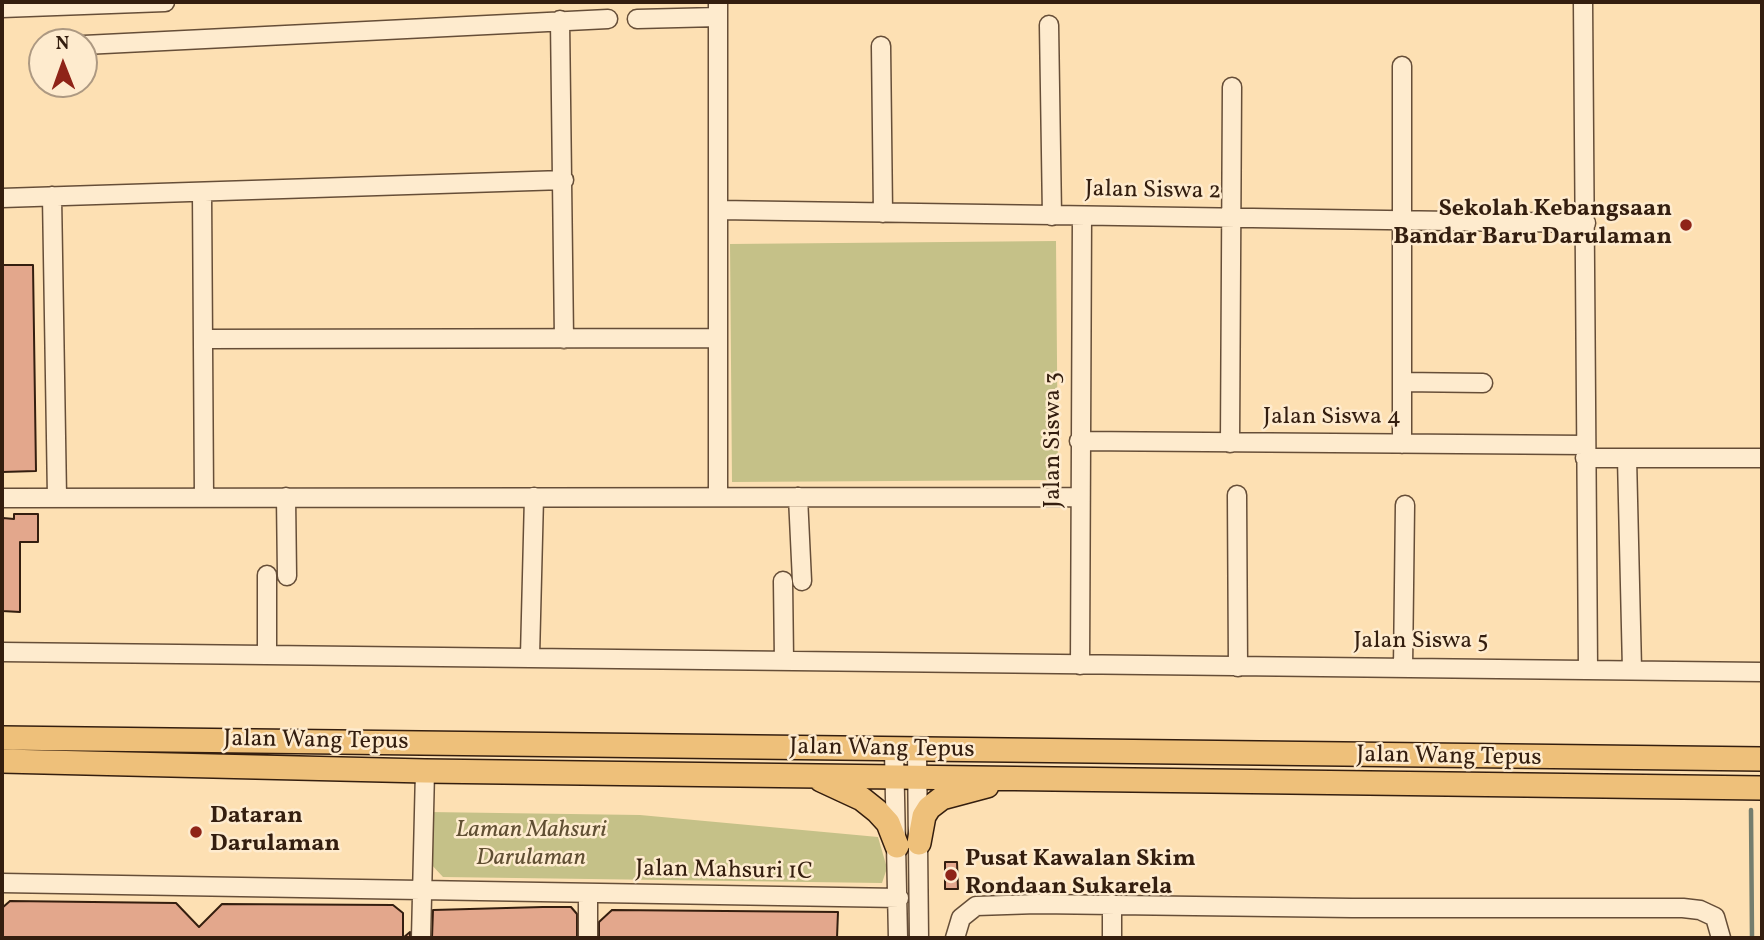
<!DOCTYPE html>
<style>
body{margin:0}
#map{position:relative;width:1764px;height:940px;overflow:hidden;background:#fde0b3;font-family:Vollkorn,serif}
canvas{display:block}
.frame{position:absolute;inset:0;border:4px solid #341e0f;pointer-events:none}
.north{position:absolute;left:28px;top:28px;width:70px;height:70px;box-sizing:border-box;background:#feebce;border:2px solid #ad9982;border-radius:50%;rotate:359deg;font-size:19px;font-weight:700;line-height:28px;text-align:center;color:#341e0f}
.north::after{content:'';display:block;margin:auto;width:24px;height:32px;background:#8f2418;clip-path:polygon(50% 0,100% 100%,50% 72%,0 100%)}
</style>
<div id="map">
<canvas width="1764" height="940"></canvas>
<div class="frame"></div>
<div class="north">N</div>
</div>
<script>
const context = document.querySelector('canvas').getContext('2d');
context.lineJoin = 'round';
function paint(path, color) { context.fillStyle = color; context.fill(path, 'evenodd'); }
const poly = rows => new Path2D(rows.map(r => 'M' + r).join(''));
function trace(path, color, width, dash) { context.strokeStyle = color; context.lineWidth = width; context.lineCap = dash ? 'butt' : 'round'; context.setLineDash(dash || []); context.stroke(path); }
function drawText(font, color, halo, rows, align = 'center') {
  context.font = font + ' Vollkorn,serif'; context.lineWidth = 5; context.setLineDash([]); context.textBaseline = 'middle'; context.strokeStyle = halo; context.fillStyle = color; for (const [text, x, y, turn = 0] of rows) {
    context.save(); context.translate(x, y); context.rotate((+turn || 0) * Math.PI / 180); context.textAlign = isNaN(turn) ? turn : align; if (halo) context.strokeText(text, 0, 0); context.fillText(text, 0, 0); context.restore();
  }
}
const green = poly([
 [1056,241,1058,480,732,482,730,244],
 [429,812,640,815,878,837,887,868,882,883,443,877,429,862]
]);
const stream = poly([
 [1751,810,1752,938]
]);
const building = poly([
 [2,265,33,265,36,471,2,472,2,265],
 [14,514,38,514,38,542,20,542,20,612,2,611,3,518,14,519,14,514],
 [945,862,957,862,958,889,945,889,945,862],
 [10,901,176,903,199,927,222,904,393,905,403,913,403,938,410,932,410,938,2,938,2,908,10,901],
 [543,907,571,907,577,914,577,938,432,938,433,910,543,907],
 [612,910,838,912,837,938,599,938,599,922,612,910]
]);
const minor = poly([
 [718,2,718,495],
 [1583,2,1588,668],
 [2,8,165,2],
 [637,19,718,17],
 [560,20,564,339],
 [1049,25,1052,216],
 [84,45,608,19],
 [881,46,883,213],
 [1402,66,1402,444],
 [202,192,204,498],
 [52,196,57,497],
 [2,198,564,180],
 [719,210,1586,223],
 [203,339,718,338],
 [1402,382,1483,383],
 [1079,441,1586,445],
 [1230,443,1232,87],
 [1585,458,1762,458],
 [1627,458,1632,669],
 [1237,495,1238,667],
 [286,497,287,576],
 [798,497,802,581],
 [2,498,1079,497],
 [267,575,267,654],
 [783,581,784,660],
 [2,652,1762,672],
 [530,656,534,497],
 [1080,665,1082,216],
 [1403,668,1405,505],
 [894,751,898,938],
 [917,751,919,938],
 [2,883,899,898],
 [1112,904,1112,938],
 [421,938,425,771],
 [588,938,588,894],
 [955,938,961,918,976,906,1037,904,1352,908,1683,908,1700,910,1715,917,1721,938]
]);
const major = poly([
 [2,738,1762,759],
 [2,761,425,771,1762,788],
 [821,780,862,799,877,811,888,823,897,846],
 [919,843,924,816,929,808,942,798,987,786]
]);
const markers = [
 [1686,225,7,"#8f2418"],
 [196,832,7,"#8f2418"],
 [951,875,7,"#8f2418"]
];
const streetNames = [
 ["Jalan Siswa 2",1153,192,1],
 ["Jalan Siswa 4",1332,419],
 ["Jalan Siswa 3",1055,440,-90],
 ["Jalan Siswa 5",1421,643],
 ["Jalan Wang Tepus",316,742,1],
 ["Jalan Wang Tepus",882,750,1],
 ["Jalan Wang Tepus",1449,758,1],
 ["Jalan Mahsuri 1C",724,872,1]
];
const poiNames = [
 ["Sekolah Kebangsaan",1672,211,"right"],
 ["Bandar Baru Darulaman",1672,239,"right"],
 ["Dataran",210,818],
 ["Darulaman",210,846],
 ["Pusat Kawalan Skim",965,861],
 ["Rondaan Sukarela",965,889]
];
const parkNames = [
 ["Laman Mahsuri",531,832],
 ["Darulaman",531,860]
];
paint(green, '#c5c188');
trace(stream, '#747d6d', 4.5);
paint(building, '#e3a78c');
trace(building, '#341e0f', 2);
trace(minor, '#664e38', 21);
trace(major, '#341e0f', 26);
trace(minor, '#feebce', 18);
trace(major, '#eec07a', 23);
for (const [x, y, r, color] of markers) { const dot = new Path2D(); dot.arc(x, y, r, 0, 2 * Math.PI); context.fillStyle = color; context.fill(dot); trace(dot, '#feebce', 2.5); }
drawText('24px', '#341e0f', '#feebce', streetNames);
drawText('bold 24px', '#341e0f', '#feebce', poiNames, 'left');
drawText('italic 24px', '#604f33', '#feebce', parkNames);
</script>
